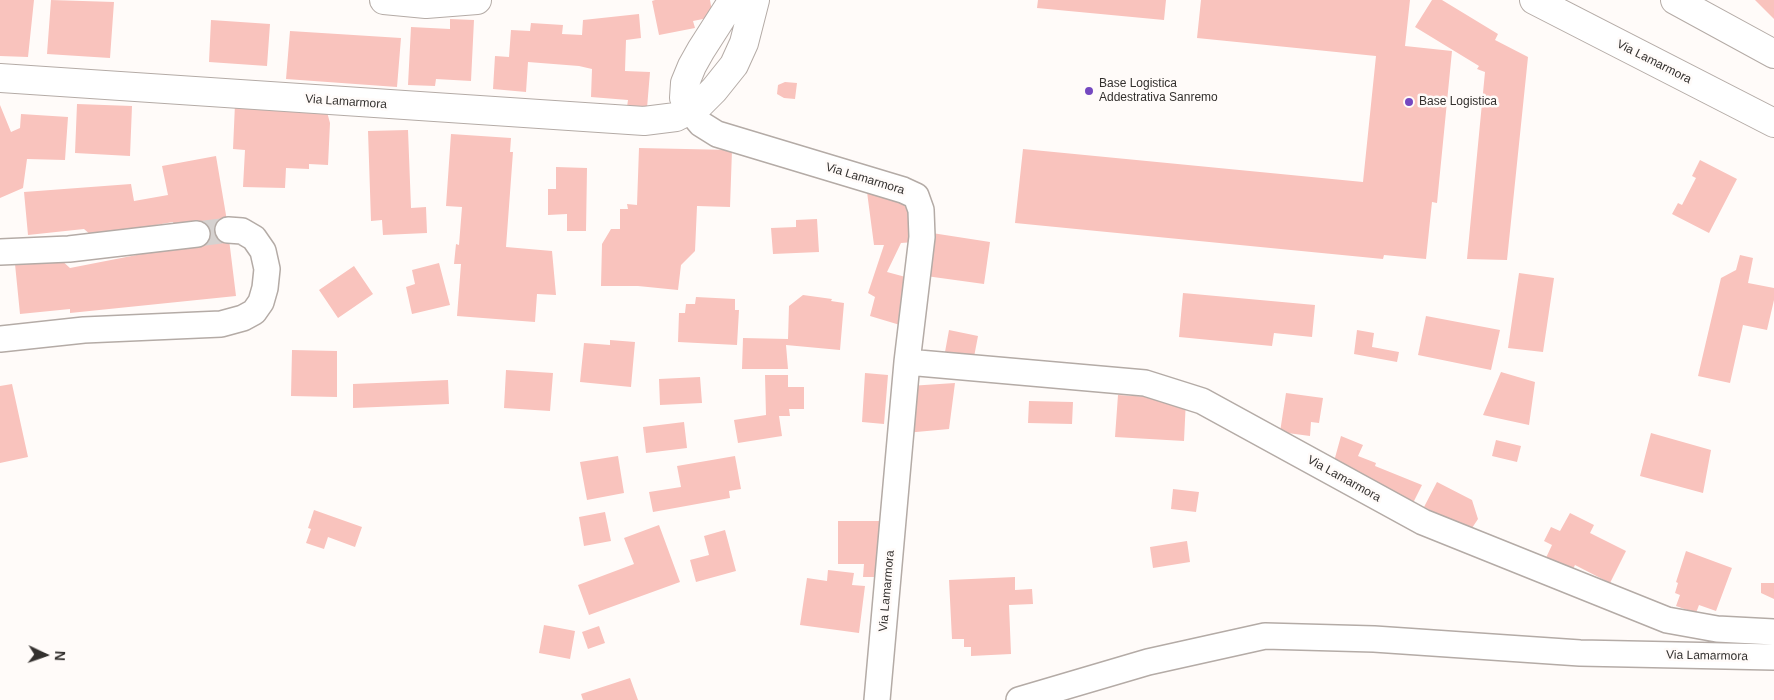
<!DOCTYPE html>
<style>
body{margin:0}
#map{position:relative;width:1774px;height:700px;overflow:hidden;background:#fffbf9;font-family:Helvetica,sans-serif}
canvas{display:block}
.north{position:absolute;left:20px;top:630px;width:50px;height:50px;-webkit-text-stroke:4px #fffbf9;paint-order:stroke;rotate:93deg;font-size:14px;font-weight:700;line-height:20px;text-align:center;color:#33302e}
.north::after{content:'';display:block;margin:auto;width:18px;height:22px;background:#33302e;clip-path:polygon(50% 0,100% 100%,50% 72%,0 100%)}
</style>
<div id="map">
<canvas width="1774" height="700"></canvas>
<div class="north">N</div>
</div>
<script>
const context = document.querySelector('canvas').getContext('2d');
context.lineJoin = 'round';
function paint(path, color) { context.fillStyle = color; context.fill(path, 'evenodd'); }
const poly = rows => new Path2D(rows.map(r => 'M' + r).join(''));
function trace(path, color, width, dash) { context.strokeStyle = color; context.lineWidth = width; context.lineCap = dash ? 'butt' : 'round'; context.setLineDash(dash || []); context.stroke(path); }
function drawText(font, color, halo, rows, align = 'center') {
  context.font = font + ' Helvetica,sans-serif'; context.lineWidth = 5; context.setLineDash([]); context.textBaseline = 'middle'; context.strokeStyle = halo; context.fillStyle = color; for (const [text, x, y, turn = 0] of rows) {
    context.save(); context.translate(x, y); context.rotate((+turn || 0) * Math.PI / 180); context.textAlign = isNaN(turn) ? turn : align; if (halo) context.strokeText(text, 0, 0); context.fillText(text, 0, 0); context.restore();
  }
}
const building = poly([
 [0,0,34,0,28,57,0,56],
 [51,0,114,2,110,58,47,54],
 [655,0,710,0,713,17,693,21,695,28,659,35,652,1],
 [1038,0,1166,0,1164,20,1037,8],
 [1201,0,1410,0,1405,46,1452,51,1437,203,1432,202,1426,259,1384,255,1383,259,1015,223,1023,149,1363,182,1376,56,1197,38],
 [1432,0,1442,0,1498,34,1495,40,1528,57,1507,260,1467,259,1485,72,1477,69,1479,66,1415,27],
 [1755,0,1774,0,1774,19],
 [639,14,641,38,626,40,625,71,650,72,647,108,627,107,628,100,591,97,592,69,579,66,528,62,526,92,493,89,495,56,509,57,511,30,530,31,531,23,563,25,562,34,582,35,583,20],
 [450,19,474,20,471,81,436,79,435,86,408,85,411,27,450,29],
 [211,20,270,24,267,66,209,62],
 [290,31,401,38,397,87,286,79],
 [785,82,797,83,795,99,784,98,777,94,778,85],
 [77,104,132,106,130,156,75,153],
 [235,104,327,112,330,123,328,165,309,164,309,169,286,168,285,188,243,187,245,150,233,149],
 [0,105,11,132,20,128,21,114,68,117,65,160,27,159,23,188,0,198],
 [408,130,411,208,426,207,427,233,383,235,382,220,371,221,368,131],
 [451,134,511,138,510,152,513,152,506,247,552,251,556,295,537,294,535,322,457,316,461,264,454,264,456,244,459,245,462,207,446,206],
 [639,148,732,150,730,207,697,206,695,251,681,265,678,290,638,286,601,286,602,244,611,229,620,229,620,209,628,209,627,204,637,205],
 [216,156,226,215,236,296,70,313,70,309,20,314,15,264,60,259,70,268,198,243,174,227,173,222,92,236,84,229,28,235,24,192,131,184,134,201,168,195,162,166],
 [1700,160,1737,179,1709,233,1672,214,1678,203,1682,205,1696,178,1692,176],
 [556,167,587,168,586,231,567,231,567,214,548,215,548,189,556,189],
 [867,192,909,202,914,242,901,243,887,272,913,279,900,325,870,316,875,297,868,293,884,245,874,245],
 [817,219,819,252,773,254,771,228,796,227,796,220],
 [932,233,990,242,984,284,926,276],
 [1740,255,1753,258,1748,283,1774,288,1774,300,1767,330,1743,325,1730,383,1698,376,1721,278,1736,270],
 [439,263,450,305,412,314,406,287,415,284,412,270],
 [354,266,373,294,338,318,319,290],
 [1519,273,1554,278,1543,352,1508,348],
 [1183,293,1315,305,1312,337,1274,333,1272,346,1179,337],
 [803,295,832,299,831,301,844,303,840,350,786,345,788,369,742,369,743,338,788,339,789,306],
 [696,297,735,299,735,310,739,310,737,345,678,342,679,313,685,313,686,304,695,304],
 [1426,316,1500,330,1491,370,1418,355],
 [949,330,978,336,974,357,945,352],
 [1357,330,1374,333,1372,347,1399,352,1397,362,1354,354],
 [610,340,635,342,631,387,580,382,584,343,610,345],
 [292,350,337,351,337,397,291,396],
 [506,370,553,373,550,411,504,408],
 [1501,372,1535,382,1529,425,1483,415],
 [865,373,888,375,884,424,862,422],
 [765,375,788,375,788,387,804,387,804,409,789,409,790,416,779,416,782,436,738,443,734,420,766,415],
 [700,377,702,403,660,405,659,379],
 [448,380,449,404,353,408,353,384],
 [955,383,949,429,905,433,909,386],
 [12,384,28,457,0,463,0,386],
 [1286,393,1323,398,1319,423,1311,422,1310,436,1280,432],
 [1118,395,1186,399,1184,441,1115,437],
 [1029,401,1073,402,1072,424,1028,423],
 [684,422,687,448,646,453,643,427],
 [1651,433,1711,450,1703,493,1640,476],
 [1341,436,1363,445,1358,456,1376,463,1375,466,1422,485,1411,507,1333,465],
 [1496,440,1521,446,1517,462,1492,456],
 [618,456,624,493,587,500,580,462],
 [735,456,741,489,729,491,730,498,653,512,649,492,681,487,677,466],
 [1437,482,1472,500,1478,519,1470,531,1424,507],
 [1173,489,1199,492,1196,512,1171,509],
 [314,510,362,527,355,547,328,537,324,549,306,543,311,529,308,528],
 [605,512,611,541,584,546,579,517],
 [1570,513,1594,525,1590,533,1626,551,1610,583,1575,565,1571,573,1545,560,1552,545,1544,541,1551,527,1560,531],
 [838,521,879,521,879,577,863,577,864,564,838,564],
 [659,525,680,582,589,615,578,585,634,564,624,538],
 [725,530,736,571,696,582,690,560,709,555,704,536],
 [1187,541,1190,562,1153,568,1150,547],
 [1686,551,1732,568,1716,611,1699,605,1696,613,1676,606,1680,595,1675,593,1678,583,1676,582],
 [828,570,854,573,852,585,865,586,859,633,800,625,807,578,827,581],
 [1015,577,1015,590,1032,589,1033,604,1009,605,1011,654,971,656,971,647,964,647,964,639,952,639,949,580],
 [1761,583,1774,583,1774,599,1761,593],
 [544,625,575,631,570,659,539,653],
 [599,626,605,643,588,649,582,632],
 [630,678,638,700,583,700,581,694]
]);
const minorTunnel = poly([
 [197,234,228,230]
]);
const minor = poly([
 [690,111,701,124,717,134,903,190,916,196,921,210,922,237,907,362,1145,383,1202,401,1423,522,1667,620,1717,629,1774,632],
 [0,252,69,249,197,234],
 [0,339,84,330,221,324,243,318,254,312,261,302,265,288,267,269,263,251,254,238,242,231,228,230],
 [877,700,907,362],
 [1019,700,1148,662,1265,636,1374,639,1580,653,1774,657]
]);
const tertiary = poly([
 [1675,0,1774,54]
]);
const primary = poly([
 [384,0,426,4,477,0],
 [1534,0,1774,123],
 [0,78,644,121,676,117,699,105,714,90,734,65,744,43,755,0],
 [690,111,684,98,685,83,692,66,701,50,733,0]
]);
const markers = [
 [1089,91,5,"#7448c0"],
 [1409,102,5,"#7448c0"]
];
const streetNames = [
 ["Via Lamarmora",1654,62,27],
 ["Via Lamarmora",346,102,4],
 ["Via Lamarmora",865,179,17],
 ["Via Lamarmora",1344,479,29],
 ["Via Lamarmora",887,591,-85],
 ["Via Lamarmora",1707,656,1]
];
const poiNames = [
 ["Base Logistica",1099,84],
 ["Addestrativa Sanremo",1099,98],
 ["Base Logistica",1419,102]
];
paint(building, '#f9c3bd');
trace(minorTunnel, '#d6d2d0', 25, [25, 12]);
trace(minor, '#b4aba6', 28);
trace(tertiary, '#b4aba6', 30);
trace(primary, '#b4aba6', 30);
trace(minor, '#fff', 25);
trace(tertiary, '#fff', 28);
trace(primary, '#fff', 28);
for (const [x, y, r, color] of markers) { const dot = new Path2D(); dot.arc(x, y, r, 0, 2 * Math.PI); context.fillStyle = color; context.fill(dot); trace(dot, '#fffbf9', 2); }
drawText('12px', '#33302e', '#fffbf9', streetNames);
drawText('12px', '#33302e', '#fffbf9', poiNames, 'left');
</script>
